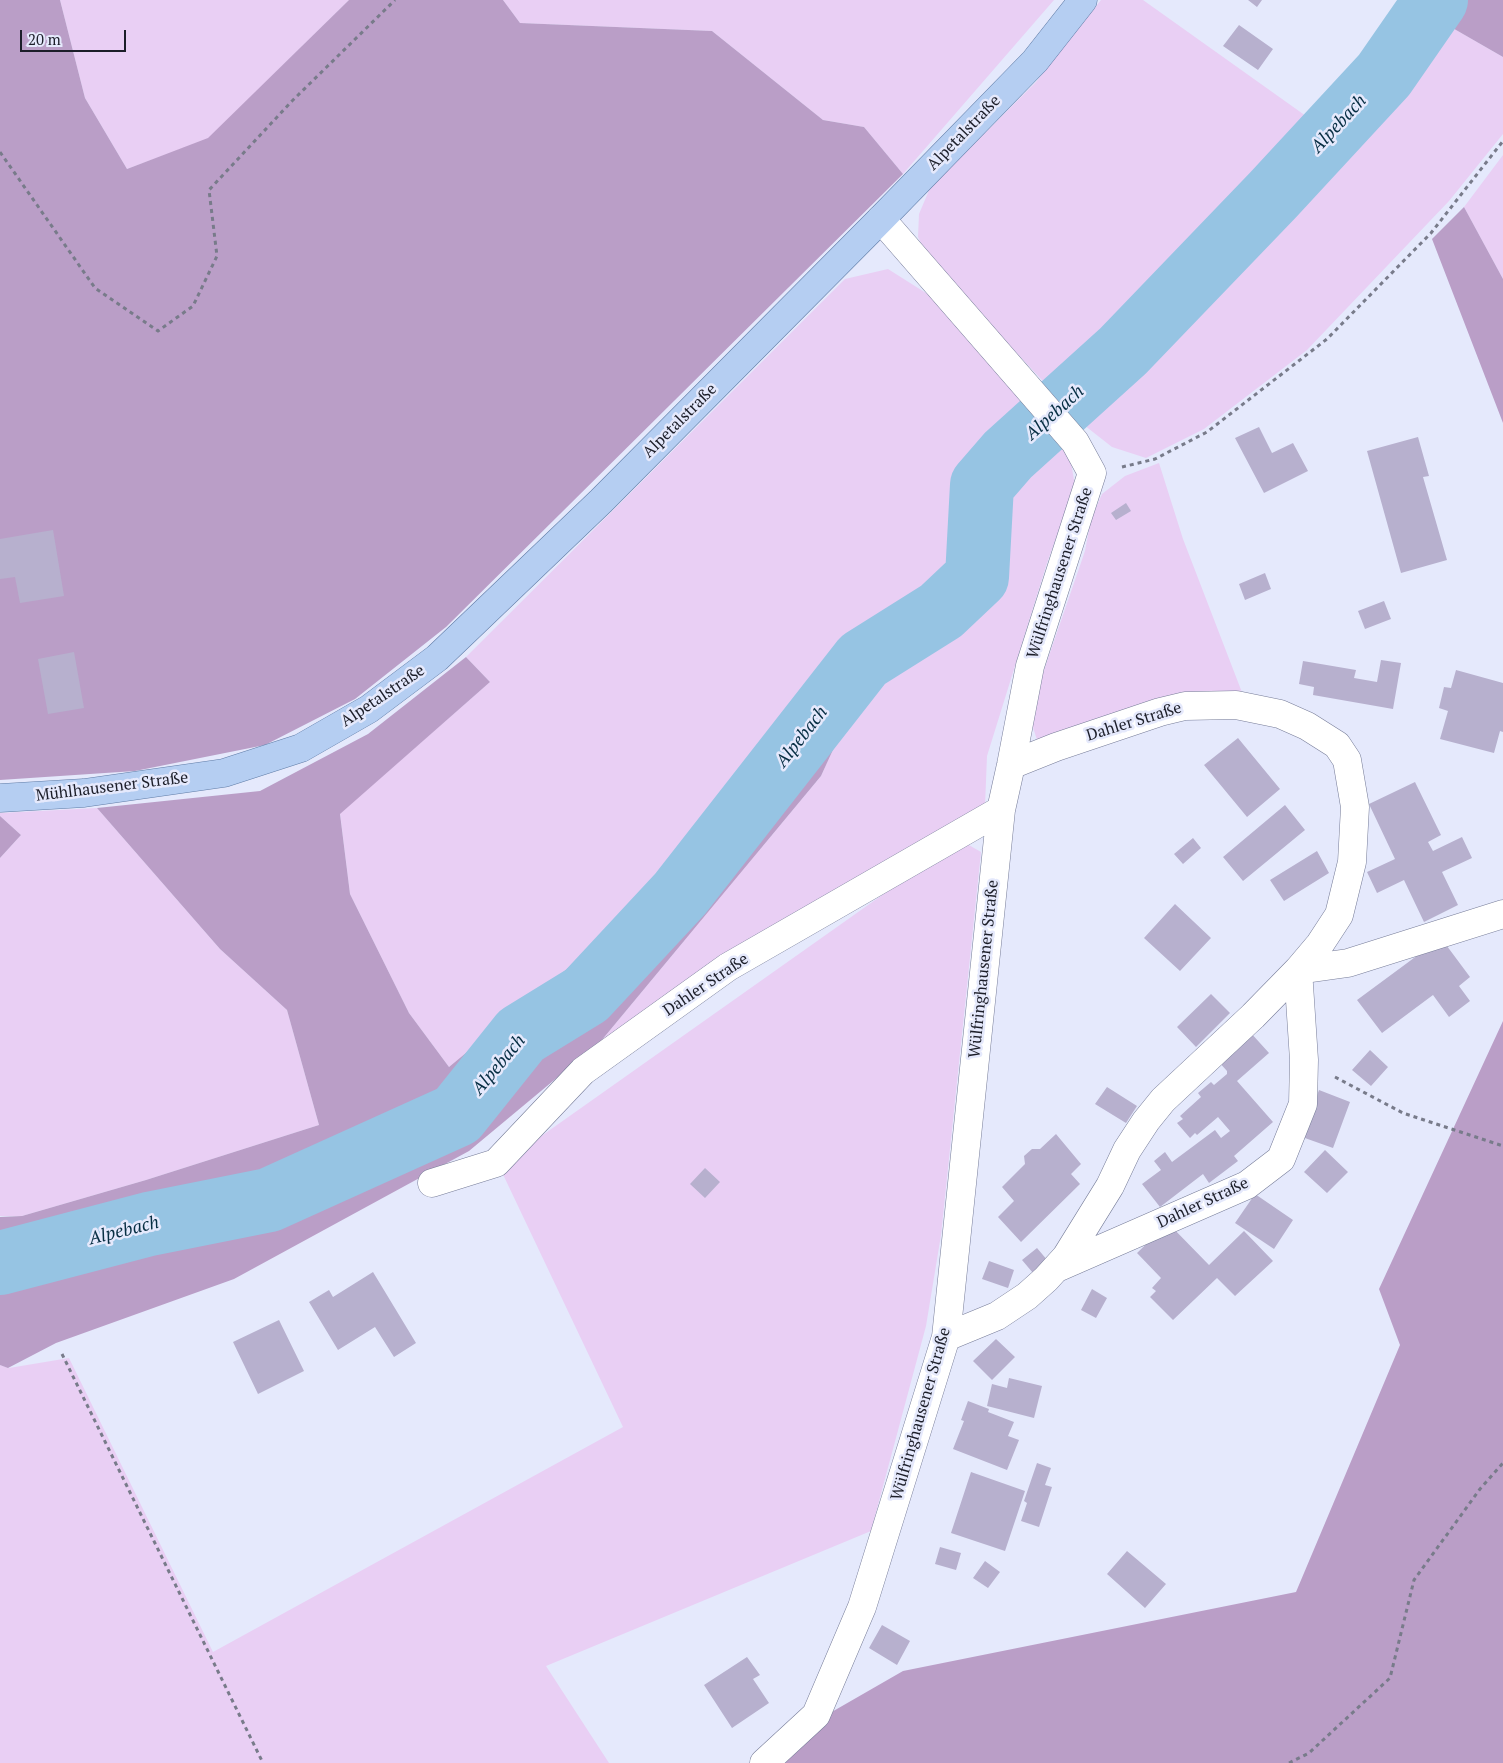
<!DOCTYPE html>
<meta charset="utf-8">
<style>
body{margin:0}
#map{position:relative;width:1503px;height:1763px;overflow:hidden;background:#e5e9fc;font-family:"PT Serif",serif}
canvas{display:block}
.scale{position:absolute;left:20px;top:30px;width:106px;height:22px;box-sizing:border-box;border:2px solid #1c1e29;border-top:0;padding-left:6px;font-size:15px;line-height:18px;white-space:nowrap;color:#1c1e29;-webkit-text-stroke:4px #e5e9fc;paint-order:stroke}
</style>
<div id="map">
<canvas width="1503" height="1763"></canvas>
<div class="scale">20 m</div>
</div>
<script>
const context = document.querySelector('canvas').getContext('2d');
context.lineJoin = 'round';
function paint(path, color) { context.fillStyle = color; context.fill(path, 'evenodd'); }
const poly = rows => new Path2D(rows.map(r => 'M' + r).join(''));
function trace(path, color, width, dash) { context.strokeStyle = color; context.lineWidth = width; context.lineCap = dash ? 'butt' : 'round'; context.setLineDash(dash || []); context.stroke(path); }
function drawText(font, color, halo, rows, align = 'center') {
  context.font = font + ' "PT Serif",serif'; context.lineWidth = 5; context.setLineDash([]); context.textBaseline = 'middle'; context.strokeStyle = halo; context.fillStyle = color; for (const [text, x, y, turn = 0] of rows) {
    context.save(); context.translate(x, y); context.rotate((+turn || 0) * Math.PI / 180); context.textAlign = isNaN(turn) ? turn : align; if (halo) context.strokeText(text, 0, 0); context.fillText(text, 0, 0); context.restore();
  }
}
const green = poly([
 [60,0,349,0,208,139,127,169,85,98],
 [503,0,1054,0,903,174,864,127,823,120,712,31,520,23],
 [1101,0,1143,0,1327,131,1423,11,1503,57,1503,134,1449,201,1307,350,1204,429,1146,458,1112,447,1084,425,954,286,927,255,918,237,919,214,930,188,1036,82],
 [1503,155,1503,279,1464,207],
 [888,269,937,300,1070,456,1075,486,1047,563,987,756,985,806,760,934,601,1041,821,776,848,717,802,701,621,924,449,1067,409,1013,350,894,340,813,490,682,466,657,845,279],
 [1159,463,1183,539,1243,695,1037,740,1032,724,1042,676,1085,551,1091,519,1102,494,1125,476],
 [97,808,220,949,287,1010,319,1125,146,1180,22,1216,0,1216,0,858,21,835,0,816,0,813],
 [960,840,981,852,941,1235,926,1326,871,1531,546,1666,609,1763,0,1763,0,1365,9,1368,69,1358,213,1652,623,1427,499,1166]
]);
const forest = poly([
 [0,0,60,0,85,98,127,169,208,138,349,0,503,0,520,23,712,31,823,120,864,127,903,174,446,627,355,699,265,745,135,771,0,780],
 [1430,0,1503,0,1503,57,1423,11],
 [1464,207,1503,279,1503,423,1432,239],
 [466,657,490,682,340,814,350,894,409,1013,449,1067,621,924,802,701,848,717,821,776,601,1041,469,1151,234,1279,56,1343,8,1368,0,1365,0,1217,22,1216,146,1180,319,1125,287,1010,220,949,97,808,260,791,368,734],
 [0,816,21,835,0,858],
 [1503,1021,1503,1763,771,1763,823,1717,903,1671,1296,1592,1400,1345,1379,1289]
]);
const river = poly([
 [0,1263,149,1224,269,1200,457,1115,521,1035,586,995,680,894,863,660,941,611,977,577,982,485,1008,455,1123,351,1273,195,1384,75,1436,0]
]);
const building = poly([
 [1248,0,1262,0,1257,7],
 [1239,25,1273,49,1258,70,1223,46],
 [1259,427,1272,453,1293,443,1308,471,1264,493,1235,438],
 [1418,437,1429,476,1423,477,1447,560,1401,573,1367,451],
 [1126,503,1131,511,1116,520,1111,513],
 [53,530,64,596,20,603,15,577,0,579,0,539],
 [1265,573,1271,589,1245,600,1239,584],
 [1384,601,1391,619,1365,629,1358,611],
 [74,652,84,708,48,714,38,659],
 [1381,660,1401,663,1393,709,1313,695,1314,687,1299,684,1303,661,1356,670,1354,678,1377,682],
 [1456,670,1503,683,1503,732,1500,731,1494,753,1440,739,1448,711,1439,708,1444,687,1451,688],
 [1238,738,1280,789,1247,817,1204,765],
 [1415,782,1441,835,1428,842,1433,851,1462,837,1472,858,1442,872,1458,905,1424,922,1404,880,1377,893,1367,872,1395,859,1369,804],
 [1285,805,1305,830,1243,881,1223,857],
 [1193,838,1201,848,1183,864,1174,854],
 [1317,851,1329,873,1284,901,1270,880],
 [1175,904,1211,938,1180,971,1144,938],
 [1441,938,1470,977,1459,986,1470,1001,1449,1017,1433,995,1382,1033,1357,1000],
 [1211,994,1230,1013,1196,1047,1177,1027],
 [1250,1032,1269,1053,1237,1081,1273,1122,1234,1156,1238,1161,1209,1183,1203,1174,1160,1207,1142,1184,1161,1170,1154,1161,1165,1152,1172,1162,1215,1130,1221,1138,1230,1131,1218,1117,1197,1135,1195,1133,1190,1138,1177,1123,1183,1119,1180,1116,1201,1097,1198,1093,1211,1082,1214,1085,1227,1074,1227,1071,1218,1061],
 [1370,1050,1388,1067,1371,1086,1352,1070],
 [1107,1087,1137,1106,1126,1123,1095,1104],
 [1319,1090,1350,1102,1333,1148,1302,1137],
 [1056,1134,1081,1164,1071,1174,1080,1184,1021,1242,998,1217,1014,1201,1002,1187,1025,1164,1024,1156,1032,1149,1040,1149],
 [1325,1150,1348,1172,1327,1193,1304,1172],
 [705,1168,720,1182,705,1198,690,1184],
 [1255,1194,1293,1220,1274,1249,1235,1223],
 [1168,1223,1209,1265,1244,1231,1273,1261,1235,1296,1217,1278,1173,1320,1150,1297,1156,1291,1152,1288,1161,1278,1137,1253],
 [1037,1248,1048,1261,1033,1273,1022,1260],
 [989,1261,1014,1270,1008,1288,982,1279],
 [373,1272,416,1343,394,1357,375,1327,338,1350,309,1302,329,1290,333,1297],
 [1092,1289,1107,1298,1096,1318,1081,1310],
 [279,1320,304,1371,258,1394,233,1342],
 [996,1339,1015,1357,992,1380,973,1361],
 [1009,1378,1042,1386,1034,1418,987,1406,992,1384,1007,1388],
 [968,1401,989,1409,988,1412,1014,1422,1008,1436,1019,1440,1007,1470,953,1449,964,1421,961,1420],
 [1037,1463,1051,1468,1045,1485,1052,1487,1039,1527,1021,1521,1027,1503,1024,1501],
 [971,1472,1025,1491,1005,1551,951,1533],
 [940,1547,961,1553,956,1570,935,1564],
 [1127,1551,1166,1584,1145,1608,1107,1574],
 [985,1561,1000,1572,988,1588,973,1578],
 [882,1625,910,1641,897,1665,869,1648],
 [747,1657,760,1675,753,1679,769,1703,732,1728,704,1685]
]);
const path = poly([
 [0,152,95,288,158,331,193,306,217,256,209,190,292,101,395,0],
 [1122,467,1155,459,1207,432,1327,339,1431,233,1503,141],
 [1335,1077,1403,1113,1503,1146],
 [62,1354,263,1763],
 [1289,1763,1309,1753,1390,1678,1414,1580,1480,1489,1503,1463]
]);
const minor = poly([
 [1298,970,1348,963,1503,914],
 [432,1183,496,1163,583,1071,728,967,1001,810],
 [1057,1268,1247,1185,1281,1159,1303,1104,1304,1060,1298,970],
 [946,1337,997,1316,1027,1296,1046,1279,1066,1257,1110,1186,1127,1150,1146,1121,1163,1100,1253,1016,1298,970,1320,944,1339,915,1352,862,1355,807,1347,760,1337,745,1307,726,1280,714,1236,705,1185,706,1160,712,1056,747,1011,765],
 [764,1763,816,1715,862,1607,946,1337,1001,810,1011,765,1030,666,1092,473,1075,442,881,219]
]);
const major = poly([
 [0,798,84,793,224,773,301,748,369,709,437,658,601,501,881,219,1035,61,1083,0]
]);
const streetNames = [
 ["Alpetalstraße",964,133,-46],
 ["Alpetalstraße",680,421,-45],
 ["Wülfringhausener Straße",1060,573,-72],
 ["Alpetalstraße",383,696,-34],
 ["Dahler Straße",1134,722,-17],
 ["Mühlhausener Straße",112,787,-7],
 ["Wülfringhausener Straße",984,969,-84],
 ["Dahler Straße",706,985,-34],
 ["Dahler Straße",1203,1203,-25],
 ["Wülfringhausener Straße",921,1414,-74]
];
const waterNames = [
 ["Alpebach",1339,124,-47],
 ["Alpebach",1055,413,-42],
 ["Alpebach",802,737,-52],
 ["Alpebach",499,1065,-50],
 ["Alpebach",124,1231,-14]
];
paint(green, '#e9cff4');
paint(forest, '#ba9ec7');
trace(river, '#96c4e3', 64);
paint(building, '#b7b0ce');
trace(minor, '#767c98', 29);
trace(major, '#607ca6', 29);
trace(path, '#787b8a', 3, [4, 4]);
trace(minor, '#fff', 28);
trace(major, '#b5cef2', 28);
drawText('16px', '#1c1e29', '#e5e9fc', streetNames);
drawText('italic 18px', '#072e43', '#e5e9fc', waterNames);
</script>
